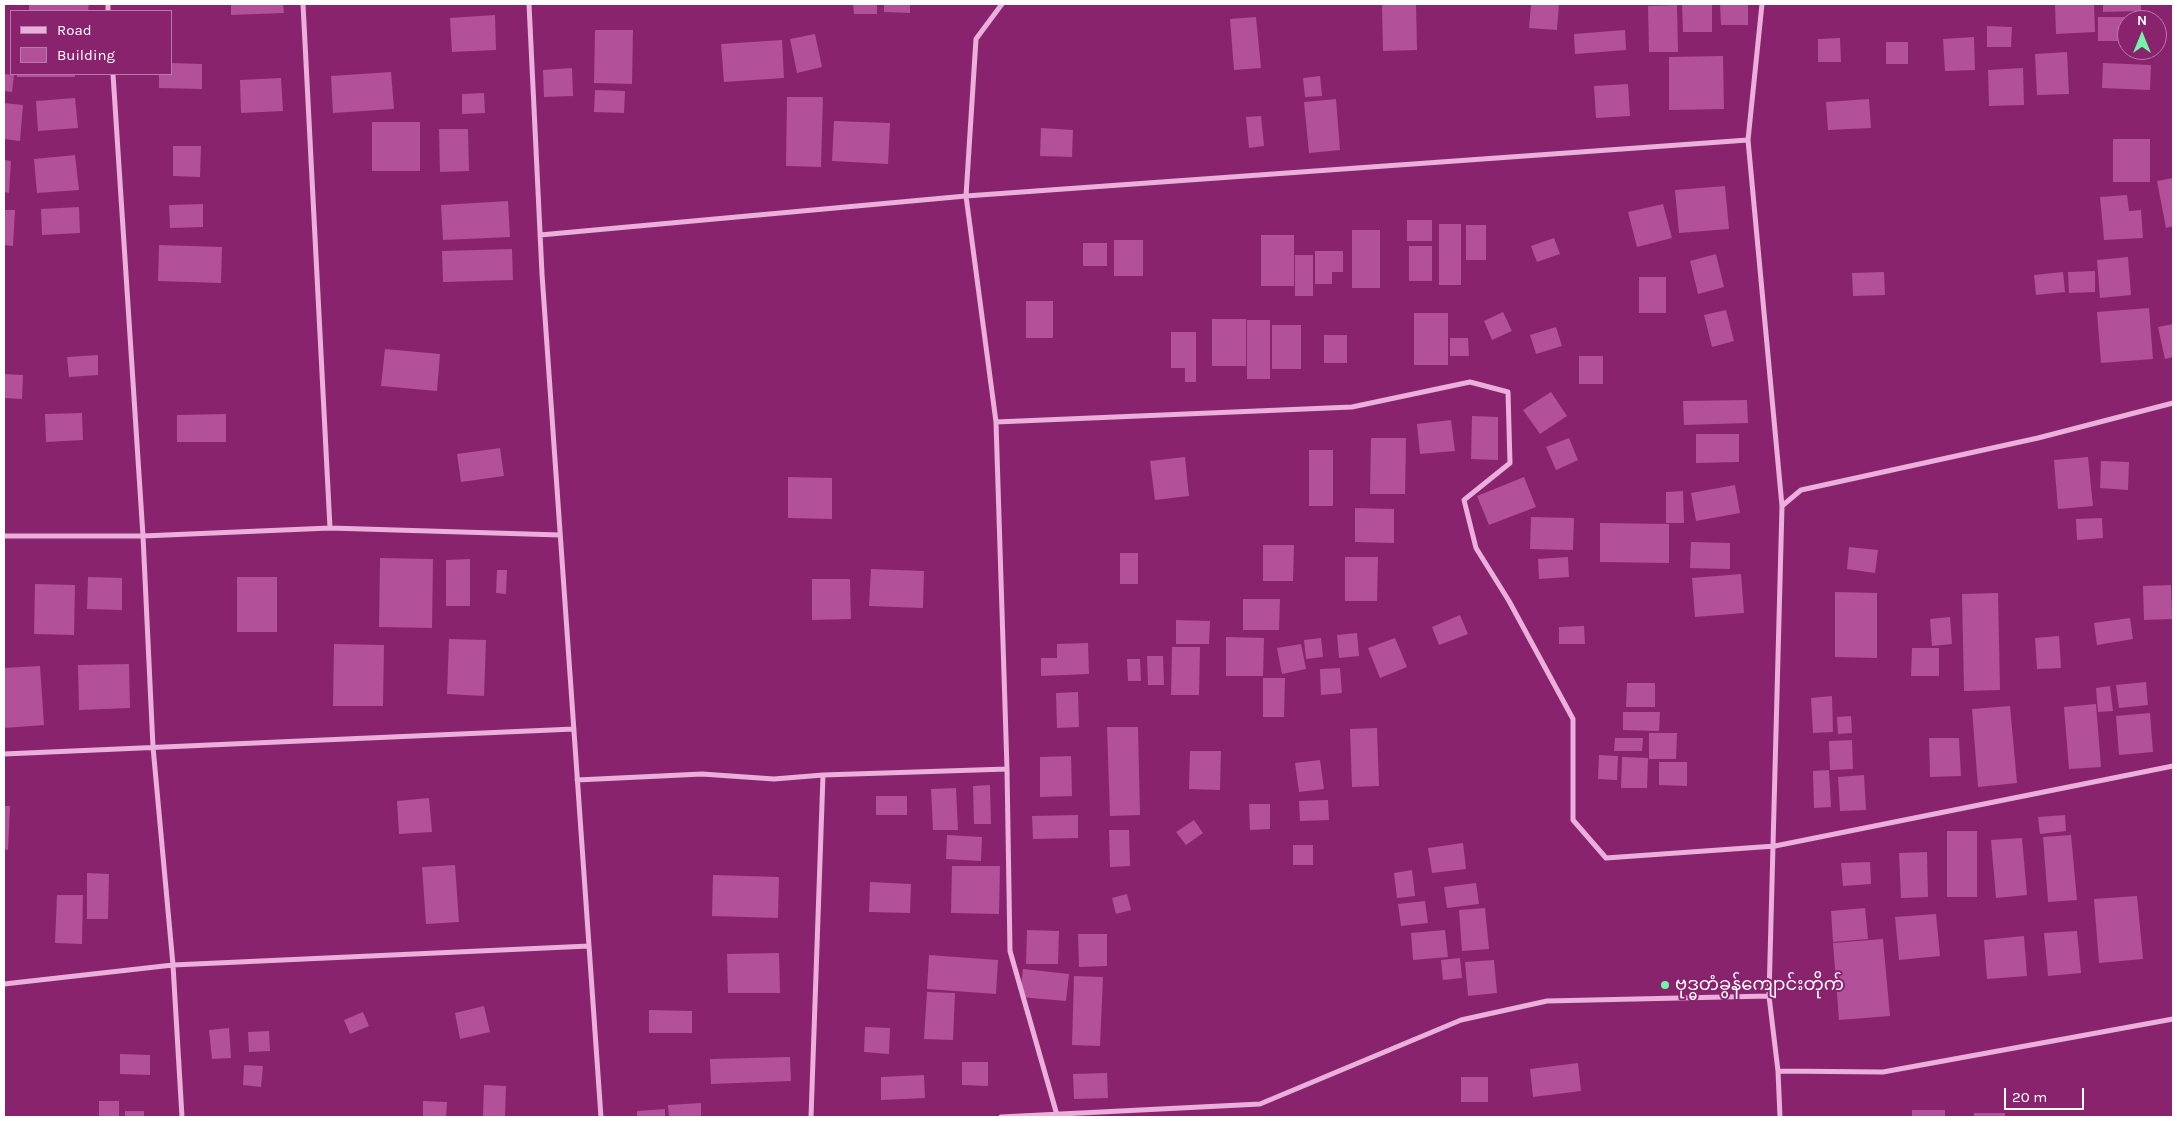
<!DOCTYPE html>
<meta charset="utf-8">
<style>
body{margin:0}
#map{position:relative;width:2177px;height:1121px;overflow:hidden;background:#89236e;font-family:Karla,sans-serif}
canvas{display:block}
.frame{position:absolute;inset:0;border:5px solid #fff;pointer-events:none}
.legend{position:absolute;left:10px;top:10px;width:162px;height:65px;box-sizing:border-box;background:#89236e;border:1px solid #b87ba8;margin:0;padding:6px 9px;list-style:none;font-size:15px;color:#fff}
.legend li{display:flex;align-items:center;gap:10px;height:25px}
.legend b{width:25px;border:1px solid #b87ba8}
.north{position:absolute;left:2117px;top:10px;width:50px;height:50px;box-sizing:border-box;background:#89236e;border:1px solid #b87ba8;border-radius:50%;rotate:0deg;font-size:14px;font-weight:700;line-height:20px;text-align:center;color:#fff}
.north::after{content:'';display:block;margin:auto;width:18px;height:22px;background:#72f5a8;clip-path:polygon(50% 0,100% 100%,50% 72%,0 100%)}
.scale{position:absolute;left:2004px;top:1088px;width:80px;height:22px;box-sizing:border-box;border:2px solid #fff;border-top:0;padding-left:6px;font-size:15px;line-height:18px;white-space:nowrap;color:#fff;-webkit-text-stroke:4px #89236e;paint-order:stroke}
</style>
<div id="map">
<canvas width="2177" height="1121"></canvas>
<div class="frame"></div>
<ul class="legend">
<li><b style="height:6px;background:#eaafdb"></b>Road</li>
<li><b style="height:14px;background:#b2509a"></b>Building</li>
</ul>
<div class="north">N</div>
<div class="scale">20 m</div>
</div>
<script>
const context = document.querySelector('canvas').getContext('2d');
context.lineJoin = 'round';
function paint(path, color) { context.fillStyle = color; context.fill(path, 'evenodd'); }
const poly = rows => new Path2D(rows.map(r => 'M' + r).join(''));
function trace(path, color, width, dash) { context.strokeStyle = color; context.lineWidth = width; context.lineCap = dash ? 'butt' : 'round'; context.setLineDash(dash || []); context.stroke(path); }
function drawText(font, color, halo, rows, align = 'center') {
  context.font = font + ' Karla,"Noto Sans Myanmar",sans-serif'; context.lineWidth = 4; context.setLineDash([]); context.textBaseline = 'middle'; context.strokeStyle = halo; context.fillStyle = color; for (const [text, x, y, turn = 0] of rows) {
    context.save(); context.translate(x, y); context.rotate((+turn || 0) * Math.PI / 180); context.textAlign = isNaN(turn) ? turn : align; if (halo) context.strokeText(text, 0, 0); context.fillText(text, 0, 0); context.restore();
  }
}
const building = poly([
 [29,4,89,4,88,11,29,11],
 [231,4,283,4,284,13,231,15],
 [853,4,877,4,877,14,854,14],
 [884,4,910,4,910,13,884,12],
 [1416,4,1417,50,1383,51,1382,5],
 [1531,4,1559,4,1557,30,1529,28],
 [1682,4,1712,4,1712,32,1683,32],
 [1720,4,1748,4,1748,25,1721,25],
 [2055,4,2094,4,2095,32,2056,34],
 [2103,4,2141,4,2141,11,2103,12],
 [1677,5,1678,52,1649,52,1648,6],
 [495,15,496,50,452,52,450,18],
 [1256,17,1261,68,1234,70,1230,19],
 [2098,17,2140,17,2140,20,2127,20,2127,41,2098,41],
 [1987,26,2012,27,2011,47,1987,47],
 [595,30,633,30,632,84,594,83],
 [1625,30,1626,50,1575,54,1574,34],
 [815,34,822,67,797,73,790,39],
 [1974,37,1975,70,1945,71,1943,39],
 [1840,38,1841,62,1818,62,1818,39],
 [782,40,784,78,724,82,721,44],
 [1886,42,1908,42,1908,64,1886,64],
 [2067,52,2069,94,2037,95,2035,54],
 [1723,56,1724,109,1669,110,1669,57],
 [171,63,202,64,202,89,159,88,159,74,171,74],
 [2103,63,2151,65,2150,90,2102,88],
 [572,68,573,96,544,97,543,70],
 [2023,68,2024,105,1989,106,1988,70],
 [391,72,394,109,333,113,331,76],
 [4,74,14,75,12,92,4,91],
 [17,74,75,74,75,77,17,77],
 [1320,76,1322,96,1305,97,1303,78],
 [281,78,283,111,241,113,240,80],
 [1628,84,1630,116,1596,118,1594,86],
 [595,90,625,91,624,113,594,112],
 [484,93,485,113,462,114,462,94],
 [787,97,823,97,821,167,786,166],
 [75,98,78,128,38,131,36,101],
 [1336,99,1340,150,1309,153,1304,102],
 [1869,99,1871,128,1828,130,1826,102],
 [4,103,23,105,20,141,4,139],
 [1261,116,1264,146,1249,148,1246,117],
 [834,121,890,123,888,164,832,161],
 [372,122,420,122,420,171,372,171],
 [1041,128,1073,130,1072,157,1040,156],
 [439,129,468,129,469,171,440,172],
 [2113,139,2150,139,2150,182,2113,182],
 [173,146,201,146,200,177,173,176],
 [75,155,79,190,37,193,34,159],
 [4,160,11,161,9,193,4,192],
 [2173,178,2173,226,2166,228,2157,181],
 [1725,186,1729,229,1679,233,1675,190],
 [2127,195,2129,211,2141,210,2143,238,2104,240,2100,197],
 [508,201,510,237,443,240,441,205],
 [203,204,203,227,170,228,169,205],
 [1663,204,1672,238,1637,247,1628,212],
 [79,207,80,233,42,235,41,209],
 [4,210,15,210,13,246,4,245],
 [1407,220,1432,220,1432,241,1407,241],
 [1439,224,1461,224,1461,285,1439,285],
 [1466,225,1486,225,1486,260,1466,260],
 [1352,230,1380,230,1380,288,1352,288],
 [1261,235,1294,235,1294,286,1261,286],
 [1554,238,1560,254,1537,262,1531,246],
 [1114,240,1143,240,1143,276,1114,276],
 [1083,243,1107,243,1107,266,1083,266],
 [159,245,222,247,221,283,158,281],
 [1409,246,1432,246,1432,281,1409,281],
 [512,249,513,280,443,282,442,251],
 [1315,251,1343,251,1343,272,1332,272,1332,284,1315,284],
 [1716,254,1724,287,1698,294,1690,261],
 [1295,255,1313,255,1313,296,1295,296],
 [2128,257,2131,295,2100,298,2097,260],
 [2095,271,2095,292,2069,293,2068,272],
 [1884,272,1885,295,1853,296,1852,273],
 [2063,272,2065,292,2036,295,2034,275],
 [1639,277,1666,277,1666,313,1639,313],
 [1026,301,1053,301,1053,338,1026,338],
 [2149,308,2153,359,2101,363,2097,312],
 [1726,310,1734,341,1712,347,1704,315],
 [1503,312,1512,331,1492,340,1484,321],
 [1414,313,1448,313,1448,365,1414,365],
 [1212,319,1246,319,1246,366,1212,366],
 [1247,320,1270,320,1270,379,1247,379],
 [2173,324,2173,357,2165,359,2158,327],
 [1272,325,1301,325,1301,369,1272,369],
 [1556,327,1562,346,1536,354,1530,335],
 [1171,332,1196,332,1196,382,1185,382,1185,368,1171,368],
 [1324,335,1347,335,1347,363,1324,363],
 [1450,338,1468,338,1469,356,1450,356],
 [385,349,440,354,437,391,381,386],
 [98,355,98,375,69,377,67,357],
 [1579,356,1603,356,1603,384,1579,384],
 [4,374,23,375,22,399,4,398],
 [1551,392,1567,416,1540,434,1523,410],
 [1747,400,1748,423,1684,425,1683,401],
 [82,413,83,440,46,442,45,414],
 [226,414,226,442,177,442,177,415],
 [1472,416,1498,417,1498,460,1471,459],
 [1451,420,1455,451,1420,454,1417,424],
 [1696,434,1739,434,1739,462,1696,463],
 [1371,438,1406,438,1405,494,1370,494],
 [1569,438,1578,460,1556,470,1546,447],
 [500,448,504,476,461,482,457,454],
 [1309,450,1333,450,1333,506,1309,506],
 [1185,457,1189,496,1155,500,1150,461],
 [2088,457,2093,506,2058,509,2054,460],
 [2101,461,2129,462,2128,490,2100,488],
 [788,477,832,478,832,519,788,518],
 [1524,477,1536,507,1489,525,1477,496],
 [1735,485,1740,513,1696,521,1691,493],
 [1683,491,1684,523,1666,523,1666,492],
 [1355,508,1394,509,1394,543,1355,542],
 [1531,517,1574,518,1573,550,1530,549],
 [2102,518,2103,538,2077,540,2076,519],
 [1600,523,1669,524,1669,563,1600,562],
 [1691,542,1730,543,1730,569,1690,568],
 [1263,545,1294,545,1293,581,1263,581],
 [1849,547,1878,550,1875,573,1847,569],
 [1120,553,1138,553,1138,584,1120,584],
 [1345,557,1378,557,1377,601,1345,601],
 [1568,557,1569,577,1539,579,1538,559],
 [380,558,433,559,432,628,379,627],
 [470,559,470,606,446,606,446,560],
 [871,569,924,571,923,608,869,606],
 [497,570,507,570,506,594,496,593],
 [1741,574,1744,613,1695,617,1692,578],
 [88,577,122,578,122,610,87,609],
 [237,577,277,577,277,632,237,632],
 [812,579,850,579,851,619,812,620],
 [35,584,75,585,74,635,34,634],
 [2171,585,2172,619,2144,620,2143,586],
 [1835,592,1877,593,1877,658,1835,657],
 [1998,593,2000,690,1964,691,1962,594],
 [1243,599,1280,599,1279,630,1243,630],
 [1460,615,1468,634,1439,645,1432,627],
 [1950,617,1952,644,1932,646,1930,619],
 [2130,618,2133,639,2097,645,2094,623],
 [1176,620,1210,621,1209,644,1176,644],
 [1584,626,1585,644,1559,644,1559,627],
 [1357,633,1359,656,1339,658,1337,635],
 [2059,636,2061,668,2037,669,2035,638],
 [1226,637,1264,638,1263,676,1226,676],
 [1321,638,1323,657,1306,659,1304,640],
 [1395,638,1407,667,1380,678,1368,648],
 [449,639,486,640,484,696,447,694],
 [1088,643,1089,674,1041,676,1041,658,1057,658,1057,644],
 [334,644,384,645,383,706,333,706],
 [1301,644,1306,669,1282,674,1277,648],
 [1172,647,1200,647,1199,695,1171,695],
 [1912,648,1939,648,1939,676,1911,676],
 [1147,656,1163,656,1164,685,1148,685],
 [1127,659,1140,659,1141,681,1128,681],
 [129,664,130,708,79,710,78,665],
 [40,666,44,725,4,728,4,668],
 [1340,668,1342,693,1321,695,1320,669],
 [1263,678,1285,678,1284,717,1263,717],
 [2146,682,2148,705,2119,708,2116,685],
 [1627,683,1655,683,1655,707,1626,707],
 [2110,686,2113,711,2098,712,2096,688],
 [1078,692,1079,727,1057,728,1056,693],
 [1832,696,1833,732,1813,733,1811,698],
 [2096,704,2101,767,2069,769,2064,707],
 [2010,706,2017,783,1978,787,1972,709],
 [1623,712,1660,712,1659,731,1623,730],
 [2150,713,2153,752,2119,755,2116,716],
 [1851,716,1852,733,1838,734,1837,717],
 [1107,727,1138,727,1140,815,1110,816],
 [1377,728,1379,786,1352,787,1350,729],
 [1649,733,1677,733,1676,759,1649,759],
 [1615,738,1643,738,1642,751,1614,751],
 [1929,738,1959,738,1961,776,1930,777],
 [1852,740,1853,769,1830,770,1829,741],
 [1190,751,1221,751,1220,790,1189,789],
 [1599,755,1618,756,1617,780,1598,779],
 [1071,756,1072,796,1040,797,1040,757],
 [1622,757,1648,758,1647,788,1621,788],
 [1320,760,1324,789,1299,792,1295,763],
 [1659,762,1687,762,1687,786,1659,785],
 [1829,770,1831,807,1814,808,1813,771],
 [1864,775,1866,810,1840,811,1838,777],
 [990,785,991,824,974,824,973,786],
 [956,788,958,830,933,830,931,789],
 [876,796,907,796,907,815,876,815],
 [429,798,432,832,399,834,397,801],
 [1328,800,1329,820,1300,821,1299,801],
 [1249,804,1270,804,1270,829,1250,830],
 [4,806,10,806,8,850,4,849],
 [1078,815,1078,838,1033,839,1032,816],
 [2065,815,2066,831,2040,834,2038,817],
 [1194,820,1203,833,1186,845,1176,832],
 [1109,830,1129,830,1130,866,1110,867],
 [1947,831,1977,831,1977,897,1947,897],
 [947,835,982,837,981,861,946,859],
 [2071,835,2077,900,2048,902,2043,837],
 [2022,838,2027,895,1996,898,1991,840],
 [1463,843,1466,869,1432,873,1428,848],
 [1293,845,1313,845,1313,865,1293,865],
 [1927,852,1928,897,1901,898,1899,853],
 [1870,862,1871,884,1843,886,1841,863],
 [455,865,459,922,426,924,422,867],
 [952,866,1000,866,999,914,951,913],
 [1412,870,1415,896,1397,898,1394,873],
 [87,873,109,874,108,919,87,919],
 [713,875,779,877,778,918,712,916],
 [870,882,911,884,910,913,869,912],
 [1476,883,1479,904,1447,908,1444,887],
 [1127,894,1131,910,1116,914,1112,898],
 [57,895,83,895,82,944,55,943],
 [2137,896,2143,959,2099,963,2094,899],
 [1425,901,1428,923,1401,926,1398,904],
 [1485,908,1489,949,1462,951,1459,910],
 [1865,908,1868,939,1833,942,1831,911],
 [1936,914,1940,956,1899,960,1895,917],
 [1027,930,1059,931,1058,964,1026,964],
 [1445,930,1448,957,1413,960,1411,933],
 [2077,931,2081,973,2048,976,2044,933],
 [1078,934,1107,934,1107,966,1079,967],
 [2024,936,2027,976,1987,979,1984,940],
 [1883,939,1890,1016,1839,1020,1833,943],
 [779,953,780,993,728,993,727,954],
 [929,955,998,960,996,994,927,989],
 [1460,958,1462,978,1443,980,1441,960],
 [1494,960,1497,993,1468,996,1465,962],
 [1023,969,1069,974,1066,1001,1020,997],
 [1074,976,1103,977,1100,1046,1072,1045],
 [927,992,955,993,953,1040,924,1039],
 [484,1006,490,1032,460,1039,455,1013],
 [649,1010,692,1011,692,1033,649,1033],
 [363,1012,369,1026,350,1034,344,1020],
 [865,1027,890,1028,889,1054,864,1052],
 [229,1028,231,1058,212,1059,209,1030],
 [269,1031,270,1051,249,1052,248,1032],
 [120,1054,150,1055,150,1075,120,1074],
 [790,1057,791,1081,711,1084,710,1059],
 [962,1062,988,1062,988,1086,962,1085],
 [1578,1063,1581,1091,1533,1097,1530,1069],
 [244,1065,263,1066,261,1087,243,1085],
 [1107,1073,1108,1098,1074,1099,1073,1074],
 [924,1075,925,1098,881,1100,881,1077],
 [1461,1077,1488,1077,1488,1102,1461,1102],
 [484,1085,506,1086,505,1117,483,1117],
 [99,1101,119,1101,119,1117,99,1117],
 [423,1101,447,1102,446,1117,423,1117],
 [701,1103,701,1117,669,1117,668,1105],
 [665,1109,665,1117,637,1117,637,1111],
 [1912,1110,1945,1110,1945,1117,1912,1117],
 [125,1111,144,1111,144,1117,125,1117],
 [1974,1113,2005,1113,2005,1117,1974,1117]
]);
const minor = poly([
 [108,4,108,11],
 [303,4,330,528],
 [529,4,542,274,601,1117],
 [1002,4,976,39,966,196,996,422,1007,769,1010,951,1057,1115],
 [1762,4,1748,140,1782,506,1769,996,1778,1071,1780,1117],
 [113,74,143,536,153,747,173,965,182,1117],
 [540,235,966,196,1748,140],
 [996,422,1352,407,1470,382,1508,392,1510,463,1464,500,1476,548,1509,601,1573,719,1573,820,1606,858,1775,846,2173,766],
 [1782,506,1801,490,2038,438,2173,403],
 [4,536,143,536,330,528,560,535],
 [4,754,574,729],
 [577,780,702,774,774,779,823,775,1007,769],
 [4,984,173,965,589,946],
 [1778,1071,1883,1072,2173,1019],
 [811,1117,823,775],
 [1001,1117,1260,1104,1461,1020,1547,1001,1769,996]
]);
const markers = [
 [1665,985,5,"#72f5a8"]
];
const poiNames = [
 ["ဗုဒ္ဓတံခွန်ကျောင်းတိုက်",1675,985]
];
paint(building, '#b2509a');
trace(minor, '#eaafdb', 5);
for (const [x, y, r, color] of markers) { const dot = new Path2D(); dot.arc(x, y, r, 0, 2 * Math.PI); context.fillStyle = color; context.fill(dot); trace(dot, '#89236e', 2); }
drawText('18px', '#fff', '#89236e', poiNames, 'left');
</script>
